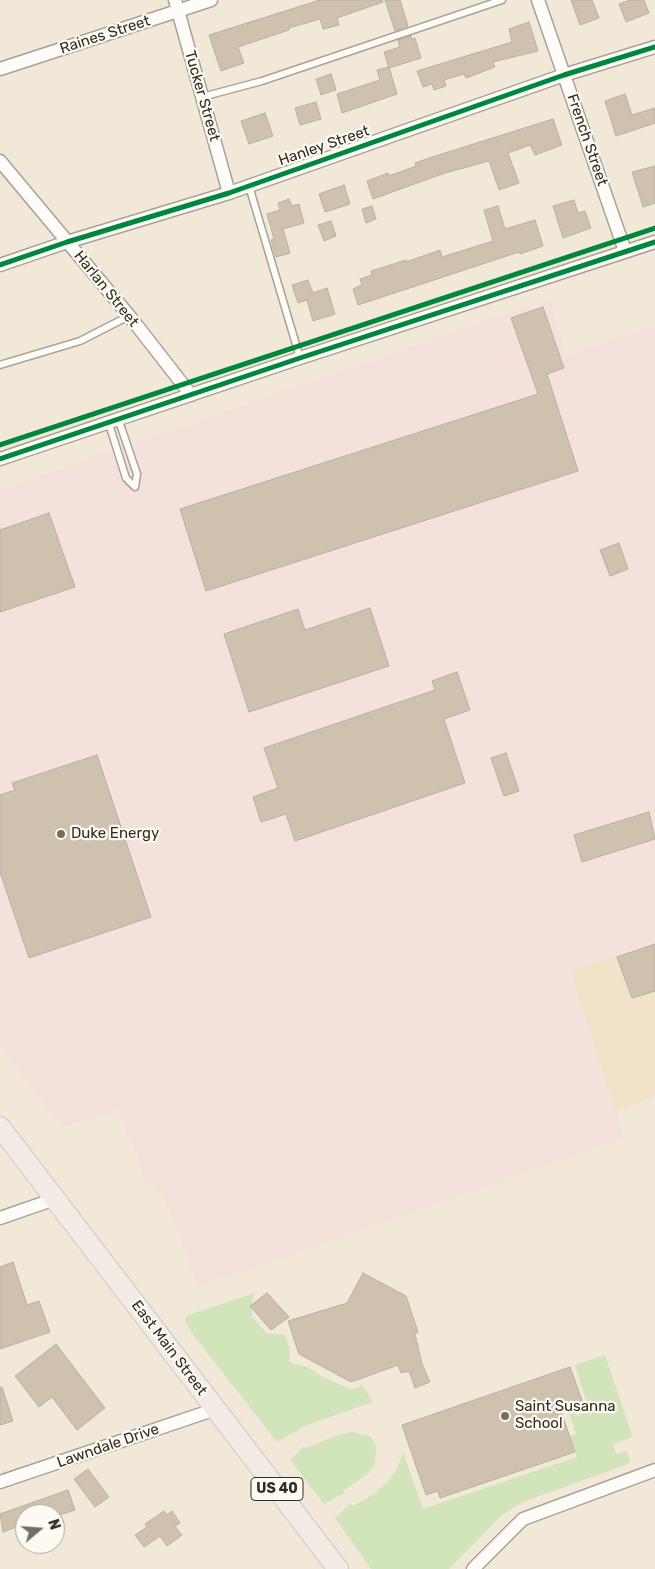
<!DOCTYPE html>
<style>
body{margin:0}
#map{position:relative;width:655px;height:1569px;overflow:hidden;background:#f2e8d8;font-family:Rubik,sans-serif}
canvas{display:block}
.north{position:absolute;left:15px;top:1504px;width:50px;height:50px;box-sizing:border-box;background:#fdfaf4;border:1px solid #aca8a0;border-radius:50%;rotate:72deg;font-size:14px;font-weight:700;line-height:20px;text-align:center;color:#332c21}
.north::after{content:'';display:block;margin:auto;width:18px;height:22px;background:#766e61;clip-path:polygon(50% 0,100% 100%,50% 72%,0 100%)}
</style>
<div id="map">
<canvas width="655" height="1569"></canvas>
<div class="north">N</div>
</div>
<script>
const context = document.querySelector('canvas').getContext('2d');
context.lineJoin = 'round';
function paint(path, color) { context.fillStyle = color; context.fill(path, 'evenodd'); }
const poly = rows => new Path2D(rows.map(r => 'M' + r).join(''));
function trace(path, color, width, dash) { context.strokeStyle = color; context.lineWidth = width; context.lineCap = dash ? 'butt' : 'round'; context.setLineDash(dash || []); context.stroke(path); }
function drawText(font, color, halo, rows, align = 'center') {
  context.font = font + ' Rubik,sans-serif'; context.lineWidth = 4.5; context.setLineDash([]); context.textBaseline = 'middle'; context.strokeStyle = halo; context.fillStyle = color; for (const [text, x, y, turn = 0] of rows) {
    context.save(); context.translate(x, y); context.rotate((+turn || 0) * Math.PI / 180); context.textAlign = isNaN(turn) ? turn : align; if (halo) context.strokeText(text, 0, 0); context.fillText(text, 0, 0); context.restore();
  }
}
const industrial = poly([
 [550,299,565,355,655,326,655,943,570,970,624,1138,198,1287,164,1195,148,1183,117,1110,62,1127,0,1046,0,490]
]);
const built = poly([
 [655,943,655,1097,615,1111,570,970]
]);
const green = poly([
 [255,1293,252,1301,252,1316,266,1333,285,1335,290,1350,290,1362,296,1365,306,1366,321,1376,350,1389,358,1388,361,1384,373,1402,307,1425,277,1442,191,1332,185,1320,187,1316,194,1313],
 [605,1355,632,1435,630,1438,613,1444,616,1454,626,1451,628,1453,630,1461,628,1464,523,1502,502,1515,449,1569,371,1569,335,1518,350,1504,353,1506,374,1494,388,1481,396,1471,403,1452,423,1509,577,1457,570,1436,576,1434,569,1413,576,1411,577,1416,582,1414,581,1409,588,1407,575,1365],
 [352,1432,370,1436,376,1446,375,1464,369,1473,344,1490,344,1493,324,1504,290,1460,303,1447,306,1448,338,1435]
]);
const building = poly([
 [320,0,382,0,383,2,337,18,339,25,323,29,320,19,289,28,289,30,238,47,244,63,221,71,209,35,320,0],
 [385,0,400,0,408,26,395,31,385,0],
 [571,0,592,0,599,18,580,25,571,0],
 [630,0,644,0,649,13,626,22,619,4,630,0],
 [529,22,538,51,493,62,495,67,466,78,464,74,444,80,446,86,434,90,432,84,423,87,417,71,512,42,509,29,529,22],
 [411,36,412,39,415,38,421,58,389,68,384,52,400,47,398,40,411,36],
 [389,67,397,94,342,113,337,94,380,80,377,70,389,67],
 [331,74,336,90,321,95,316,79,331,74],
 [625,94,632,115,655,108,655,123,616,136,605,101,625,94],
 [316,102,321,119,300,125,295,108,316,102],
 [265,113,273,136,249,144,241,121,265,113],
 [553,119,562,145,535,155,530,145,508,153,519,183,499,190,489,161,445,173,373,199,367,181,388,173,389,176,416,166,415,163,429,158,553,119],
 [655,166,655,203,643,207,632,172,655,166],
 [344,185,350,204,325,212,319,194,344,185],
 [289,199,292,206,299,204,304,223,283,229,290,253,276,257,271,240,274,239,267,214,280,210,278,203,289,199],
 [574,200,578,213,585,211,591,228,563,238,553,206,574,200],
 [372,206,376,219,366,223,362,209,372,206],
 [498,206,505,229,535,220,543,246,520,254,519,252,358,305,353,289,362,285,360,279,372,275,371,271,406,260,406,262,440,250,442,257,493,241,484,210,498,206],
 [331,221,336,236,324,241,318,225,331,221],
 [308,280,313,293,327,288,335,314,313,321,307,300,298,303,292,285,308,280],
 [543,307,564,368,547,374,578,471,206,591,180,509,538,394,511,318,543,307],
 [49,513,75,587,0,612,0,530,49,513],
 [619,543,628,569,610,576,600,550,619,543],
 [370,608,389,666,249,712,224,634,298,609,305,630,370,608],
 [457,672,470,710,444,719,465,783,295,841,286,814,261,822,253,797,278,788,264,748,435,690,432,681,457,672],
 [506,753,519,791,504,796,491,758,506,753],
 [97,755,151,917,29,958,0,872,0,795,15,790,12,783,97,755],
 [649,812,655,839,582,862,574,835,649,812],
 [655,944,655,991,632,998,617,957,655,944],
 [13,1262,27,1305,39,1301,50,1332,0,1349,0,1267,13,1262],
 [363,1273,406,1296,418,1332,415,1334,422,1364,430,1382,415,1388,409,1371,401,1373,398,1365,351,1382,299,1354,288,1321,347,1303,363,1273],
 [267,1293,289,1317,271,1330,250,1306,267,1293],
 [56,1344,105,1408,77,1430,52,1397,39,1407,15,1376,56,1344],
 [570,1367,583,1403,561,1411,575,1452,440,1498,438,1491,426,1495,402,1425,570,1367],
 [2,1387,13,1421,0,1425,0,1388,2,1387],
 [88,1469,109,1497,95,1507,74,1479,88,1469],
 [68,1490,75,1510,63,1514,25,1514,25,1524,3,1532,0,1514,68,1490],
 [164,1511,167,1515,172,1511,180,1523,175,1526,182,1535,167,1546,160,1536,144,1547,135,1535,147,1527,145,1524,164,1511]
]);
const service = poly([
 [202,97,262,81,502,0],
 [249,186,300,358],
 [0,365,80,341,129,316],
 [109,424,126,478,135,487,137,474,119,421]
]);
const minor = poly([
 [175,0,229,193],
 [538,0,625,251],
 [0,69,211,0],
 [0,161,131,318,191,395],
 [0,265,67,242,229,193,564,75,655,47],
 [0,459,300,358,655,242],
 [0,1218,55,1199],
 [0,1482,216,1409],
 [473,1569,523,1519,655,1470]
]);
const primary = poly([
 [0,1127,338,1569]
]);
const cycleway = poly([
 [0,265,67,242,229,193,564,75,655,47],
 [0,445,655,228],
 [0,459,300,358,655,242]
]);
const markers = [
 [61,834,5,"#766e61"],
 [505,1416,5,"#766e61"]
];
const shields = [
 [277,1489,52]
];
const shieldNames = [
 ["US 40",277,1489]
];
const streetNames = [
 ["Raines Street",105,35,-18],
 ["Tucker Street",202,96,74],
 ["French Street",587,140,71],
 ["Hanley Street",324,146,-19],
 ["Harlan Street",106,289,51],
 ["East Main Street",169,1348,53],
 ["Lawndale Drive",108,1446,-19]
];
const poiNames = [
 ["Duke Energy",71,834],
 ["Saint Susanna",515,1407],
 ["School",515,1424]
];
paint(industrial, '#f4e1db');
paint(built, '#f2e2c7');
paint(green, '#d1e4ba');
paint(building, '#cec2ae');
trace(building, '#b7b0a3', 1);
trace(service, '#a9a295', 9);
trace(minor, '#a9a295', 15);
trace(primary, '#cdc9c0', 22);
trace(service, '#fdfcf9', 6);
trace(minor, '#fdfcf9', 12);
trace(primary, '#f2ebe6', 20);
trace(cycleway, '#00873e', 5);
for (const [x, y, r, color] of markers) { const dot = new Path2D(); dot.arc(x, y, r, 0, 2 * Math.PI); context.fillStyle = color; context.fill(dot); trace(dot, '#fdfaf4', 2); }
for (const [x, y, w] of shields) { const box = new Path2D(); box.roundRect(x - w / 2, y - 11.5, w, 23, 4); context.fillStyle = '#fdfaf4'; context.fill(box); trace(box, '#332c21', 1); }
drawText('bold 14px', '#332c21', null, shieldNames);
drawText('15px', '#332c21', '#fdfaf4', streetNames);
drawText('15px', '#332c21', '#fdfaf4', poiNames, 'left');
</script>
